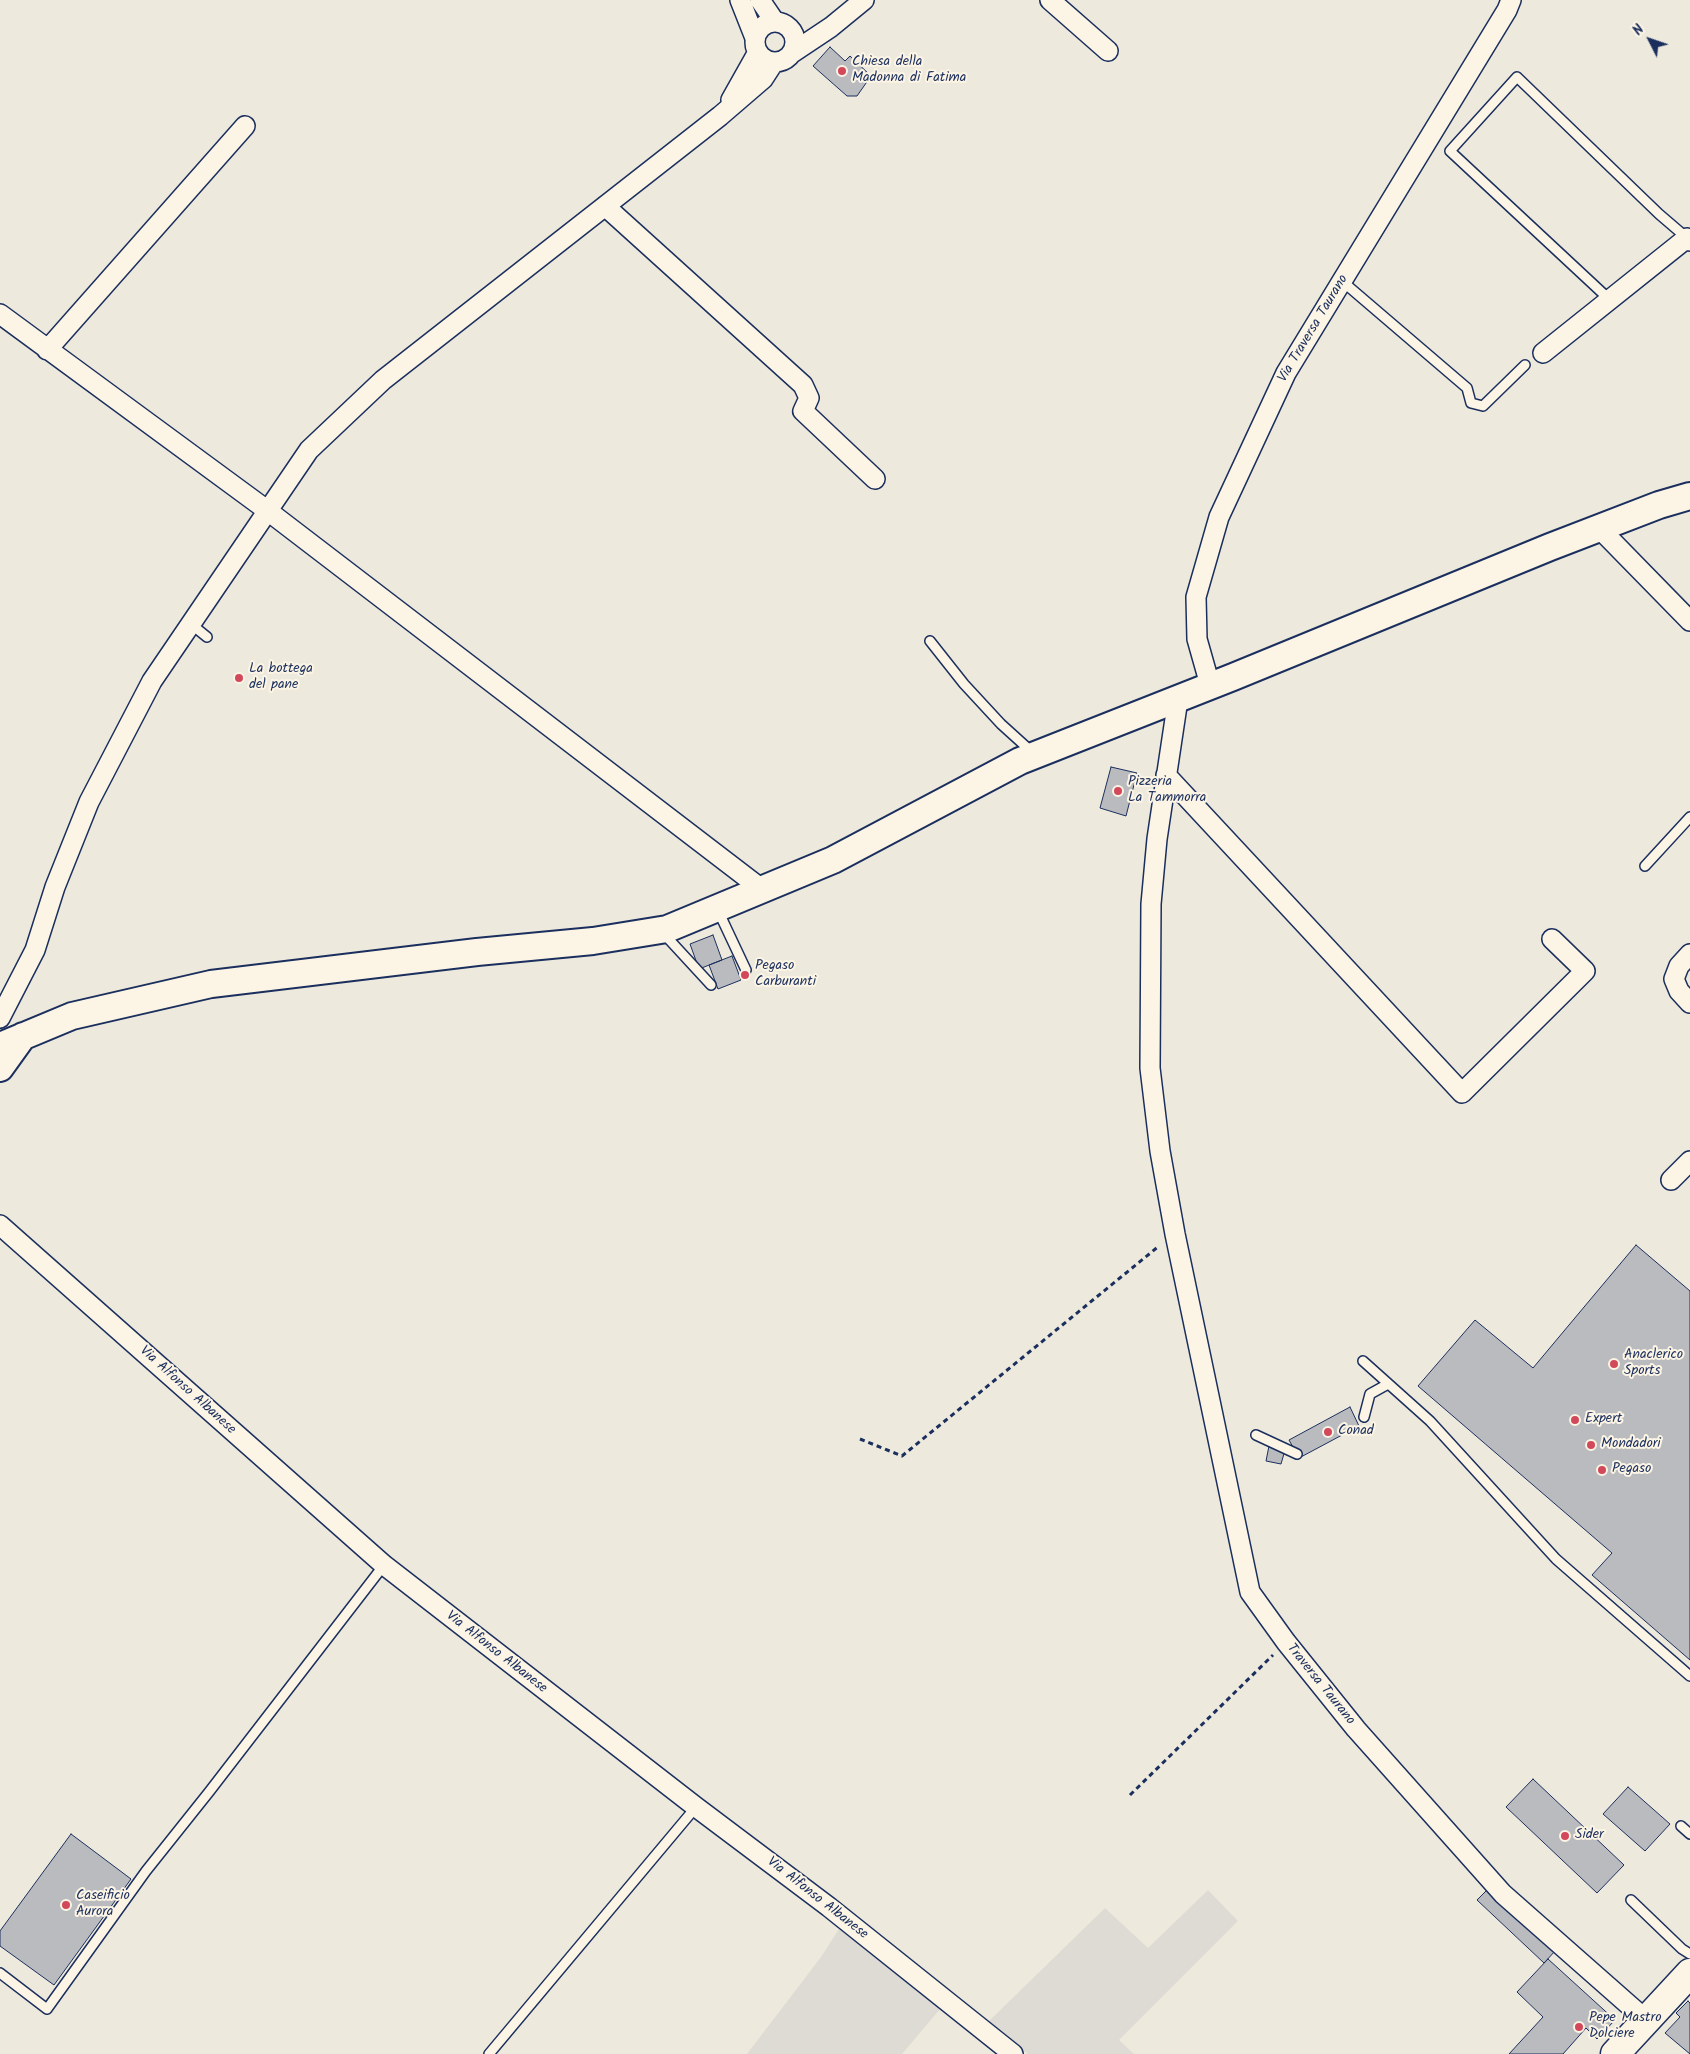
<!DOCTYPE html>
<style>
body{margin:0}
#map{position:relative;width:1690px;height:2054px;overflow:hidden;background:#eee9dd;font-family:Kalam,sans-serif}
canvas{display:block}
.north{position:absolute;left:1625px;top:15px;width:50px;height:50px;-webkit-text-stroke:4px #fcf5e5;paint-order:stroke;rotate:311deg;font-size:14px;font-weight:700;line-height:20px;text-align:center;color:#1b2f5e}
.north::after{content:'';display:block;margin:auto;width:18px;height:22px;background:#1b2f5e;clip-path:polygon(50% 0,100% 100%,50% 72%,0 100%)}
</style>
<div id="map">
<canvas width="1690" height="2054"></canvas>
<div class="north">N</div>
</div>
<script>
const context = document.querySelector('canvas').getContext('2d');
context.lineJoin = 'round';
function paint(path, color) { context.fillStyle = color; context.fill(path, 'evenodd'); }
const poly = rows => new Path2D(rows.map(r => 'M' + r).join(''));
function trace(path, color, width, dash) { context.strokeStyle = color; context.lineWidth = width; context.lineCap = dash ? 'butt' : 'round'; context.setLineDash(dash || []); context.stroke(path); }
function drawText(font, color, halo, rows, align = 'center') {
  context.font = font + ' Kalam,sans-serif'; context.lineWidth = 4; context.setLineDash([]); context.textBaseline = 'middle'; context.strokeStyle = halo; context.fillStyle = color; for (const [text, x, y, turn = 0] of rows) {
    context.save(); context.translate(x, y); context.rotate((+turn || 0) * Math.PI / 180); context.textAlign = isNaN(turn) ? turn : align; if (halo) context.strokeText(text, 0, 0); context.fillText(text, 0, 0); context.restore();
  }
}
const built = poly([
 [1208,1890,1238,1921,1119,2040,1134,2054,1028,2054,988,2022,1105,1908,1148,1948],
 [839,1929,941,2008,902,2054,747,2054,821,1957]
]);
const building = poly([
 [830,47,845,61,850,56,871,76,857,96,847,96,813,66,830,47],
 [1111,767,1137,773,1126,816,1100,808,1111,767],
 [713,935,722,960,699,969,690,944,713,935],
 [732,956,741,980,718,989,709,965,732,956],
 [1636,1245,1690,1291,1690,1660,1592,1575,1612,1553,1418,1386,1475,1320,1533,1368,1636,1245],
 [1350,1407,1359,1426,1299,1458,1289,1440,1350,1407],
 [1269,1446,1285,1450,1281,1464,1266,1461,1269,1446],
 [1533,1779,1624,1865,1597,1893,1506,1807,1533,1779],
 [1628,1787,1670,1824,1645,1851,1603,1814,1628,1787],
 [71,1834,131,1879,54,1985,0,1946,0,1931,71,1834],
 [1490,1887,1556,1950,1544,1963,1477,1900,1490,1887],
 [1548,1959,1615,2020,1597,2039,1586,2028,1563,2054,1509,2054,1543,2017,1517,1992,1548,1959],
 [1688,2001,1690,2003,1690,2054,1665,2033,1680,2017,1676,2013,1688,2001]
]);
const path = poly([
 [860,1439,902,1456,1159,1246],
 [1130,1795,1273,1655]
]);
const lane = poly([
 [1342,281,1467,388,1471,403,1483,406,1525,365],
 [1610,300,1450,151,1517,77,1659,214,1687,238],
 [191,624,207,637],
 [930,641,964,684,1001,724,1033,753],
 [1645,866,1690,817],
 [722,910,722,919,746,970],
 [664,934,711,985],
 [1363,1361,1430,1421,1556,1559,1690,1676],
 [1364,1417,1370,1394,1388,1384],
 [1256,1435,1297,1454],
 [1681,1826,1690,1834],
 [1631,1900,1682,1949,1690,1954],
 [0,1973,47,2009,146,1871,209,1792,384,1565],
 [489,2054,696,1807]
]);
const street = poly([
 [740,0,755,38],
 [760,0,775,22],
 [1050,0,1108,51],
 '755 42a20 20 0 1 1 40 0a20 20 0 1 1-40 0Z',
 [792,53,831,27,864,0],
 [731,100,758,52],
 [605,206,803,385,809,398,803,411,875,479],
 [0,314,268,511,763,890],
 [47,350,245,126],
 [1543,353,1687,238,1690,241],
 [1600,529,1690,621],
 [1210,685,1197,639,1196,597,1219,517,1286,373,1507,10,1511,0],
 [1178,699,1157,839,1151,904,1150,1068,1160,1151,1175,1234,1250,1592,1286,1642,1356,1729,1503,1894,1646,2020],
 [1166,775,1462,1093,1585,971,1552,939],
 [1690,954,1679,966,1674,979,1679,991,1690,1003],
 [0,1018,35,950,55,887,89,802,152,681,309,450,383,380,720,116,763,79,774,62],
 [1671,1180,1690,1161],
 [0,1225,384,1565,696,1807,829,1907,1013,2054]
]);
const secondary = poly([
 [0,1046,72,1016,211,984,477,952,593,941,667,929,833,860,1020,761,1233,677,1550,547,1659,505,1690,496],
 [0,1068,23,1036]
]);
const primary = poly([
 [1615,2054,1690,1973]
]);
const markers = [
 [842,71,5,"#d1495b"],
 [239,678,5,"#d1495b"],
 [1118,791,5,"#d1495b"],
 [745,975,5,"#d1495b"],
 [1614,1364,5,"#d1495b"],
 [1575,1420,5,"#d1495b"],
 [1328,1432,5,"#d1495b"],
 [1591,1445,5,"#d1495b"],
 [1602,1470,5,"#d1495b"],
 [1565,1836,5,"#d1495b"],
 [66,1905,5,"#d1495b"],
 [1579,2027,5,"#d1495b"]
];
const poiNames = [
 ["Chiesa della",852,63],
 ["Madonna di Fatima",852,79],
 ["La bottega",249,670],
 ["del pane",249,686],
 ["Pizzeria",1128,783],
 ["La Tammorra",1128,799],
 ["Pegaso",755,967],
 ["Carburanti",755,983],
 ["Anaclerico",1624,1356],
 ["Sports",1624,1372],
 ["Expert",1585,1420],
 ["Conad",1338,1432],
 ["Mondadori",1601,1445],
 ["Pegaso",1612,1470],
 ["Sider",1575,1836],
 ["Caseificio",76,1897],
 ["Aurora",76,1913],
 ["Pepe Mastro",1589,2019],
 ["Dolciere",1589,2035]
];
const streetNames = [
 ["Via Traversa Taurano",1314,329,-59],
 ["Via Alfonso Albanese",187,1391,42],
 ["Via Alfonso Albanese",496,1653,38],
 ["Traversa Taurano",1320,1685,51],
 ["Via Alfonso Albanese",817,1899,38]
];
paint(built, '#dedbd4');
paint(building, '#babbbe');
trace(building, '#1b2f5e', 1);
trace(lane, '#1b2f5e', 12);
trace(street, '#1b2f5e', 22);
trace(secondary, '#1b2f5e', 30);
trace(primary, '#1b2f5e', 31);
trace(path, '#1b2f5e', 3, [5, 4]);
trace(lane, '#fcf5e5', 9);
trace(street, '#fcf5e5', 19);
trace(secondary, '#fcf5e5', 26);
trace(primary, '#fcf5e5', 28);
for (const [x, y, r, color] of markers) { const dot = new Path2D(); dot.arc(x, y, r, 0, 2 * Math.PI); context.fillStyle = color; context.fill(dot); trace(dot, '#fcf5e5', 2); }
drawText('14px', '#1b2f5e', '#fcf5e5', poiNames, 'left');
drawText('14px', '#1b2f5e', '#fcf5e5', streetNames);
</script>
